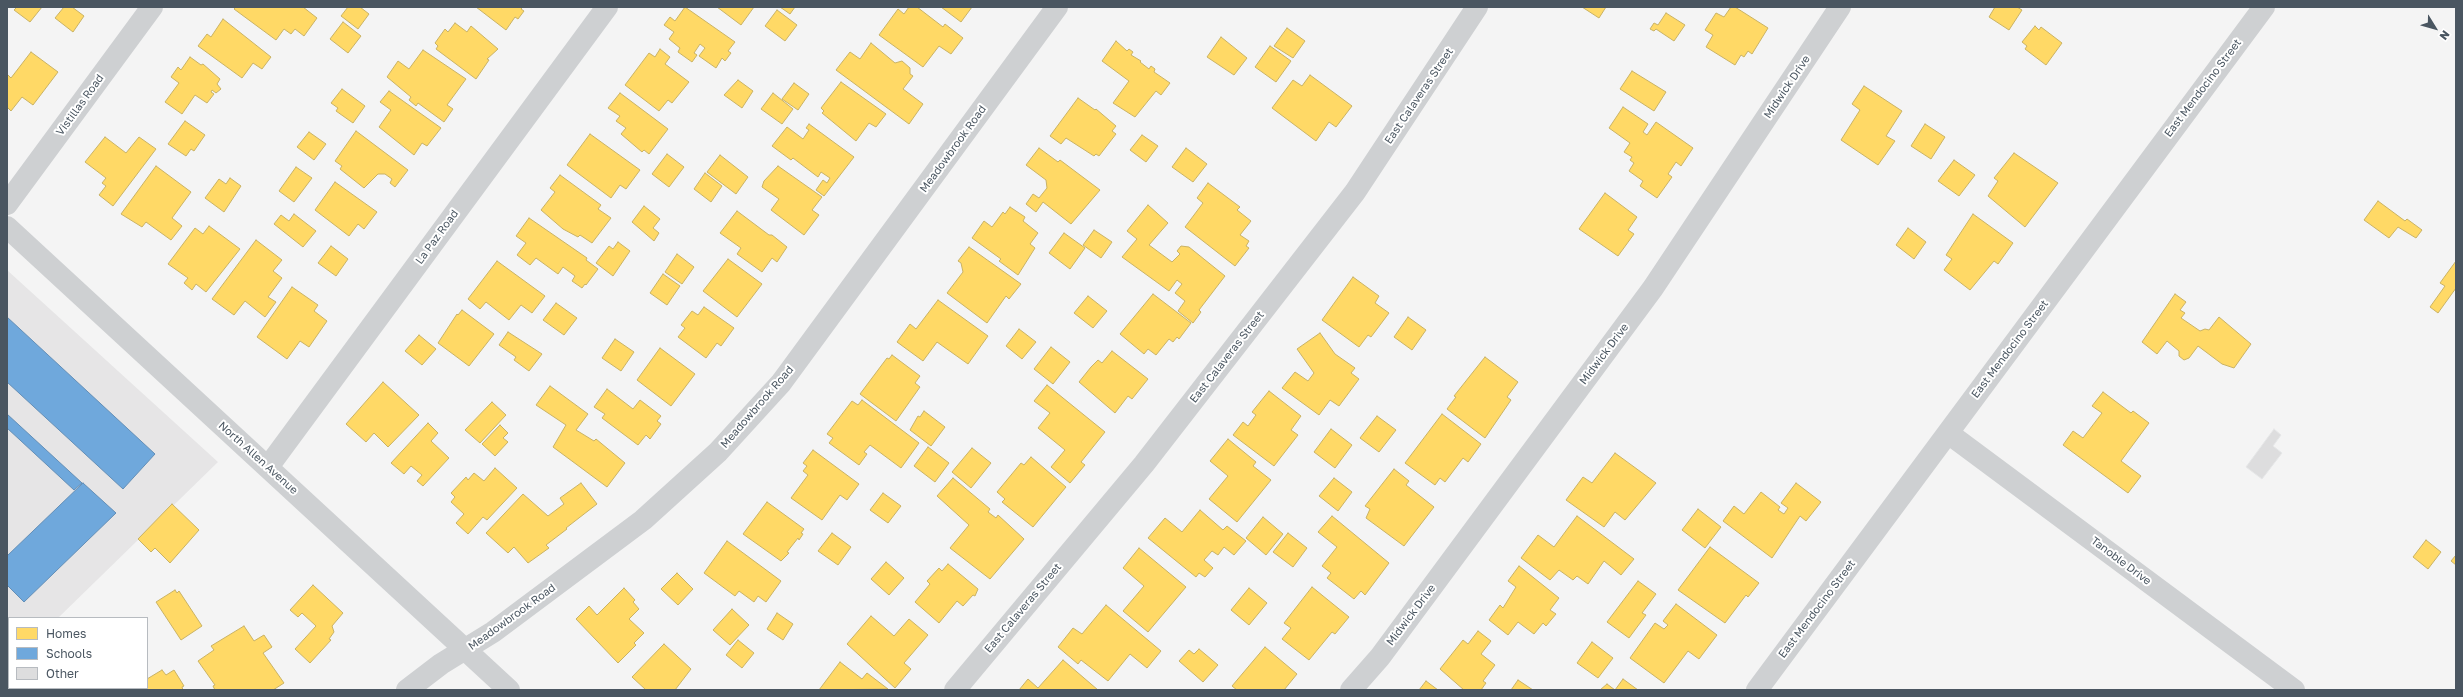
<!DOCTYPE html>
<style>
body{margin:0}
#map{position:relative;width:2463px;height:697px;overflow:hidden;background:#f4f4f4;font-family:"Golos Text",sans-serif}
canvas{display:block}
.frame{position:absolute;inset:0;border:8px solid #4a5661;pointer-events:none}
.legend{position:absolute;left:8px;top:617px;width:140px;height:72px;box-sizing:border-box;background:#fff;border:1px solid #b7bbc0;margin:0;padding:5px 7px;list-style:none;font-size:12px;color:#4a5661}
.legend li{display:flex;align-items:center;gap:8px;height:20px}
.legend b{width:20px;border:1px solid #b7bbc0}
.north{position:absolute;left:2415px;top:8px;width:40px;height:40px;-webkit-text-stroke:3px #fff;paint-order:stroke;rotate:127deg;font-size:11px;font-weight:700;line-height:16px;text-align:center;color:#4a5661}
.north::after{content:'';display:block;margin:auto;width:14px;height:18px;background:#4a5661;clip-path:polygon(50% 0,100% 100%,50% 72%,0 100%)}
</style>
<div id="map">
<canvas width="2463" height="697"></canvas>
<div class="frame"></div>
<ul class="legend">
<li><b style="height:11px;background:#ffd966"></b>Homes</li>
<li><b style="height:11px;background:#6fa8dc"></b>Schools</li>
<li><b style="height:11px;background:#ddddde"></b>Other</li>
</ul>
<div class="north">N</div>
</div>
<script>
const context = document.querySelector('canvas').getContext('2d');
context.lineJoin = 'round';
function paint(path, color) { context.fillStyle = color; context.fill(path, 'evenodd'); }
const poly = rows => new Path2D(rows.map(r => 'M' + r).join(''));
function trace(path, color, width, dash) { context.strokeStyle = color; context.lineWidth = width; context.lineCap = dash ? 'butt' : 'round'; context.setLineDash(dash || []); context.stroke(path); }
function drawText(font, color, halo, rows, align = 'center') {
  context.font = font + ' "Golos Text",sans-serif'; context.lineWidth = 4; context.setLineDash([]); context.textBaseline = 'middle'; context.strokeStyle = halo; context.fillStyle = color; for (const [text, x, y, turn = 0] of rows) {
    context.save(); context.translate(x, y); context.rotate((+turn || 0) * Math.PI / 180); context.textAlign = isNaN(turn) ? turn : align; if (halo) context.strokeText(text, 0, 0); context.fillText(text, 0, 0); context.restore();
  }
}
const education = poly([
 [7,270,218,462,58,618,9,618,9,666,7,668]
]);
const homes = poly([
 [17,7,42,7,30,22,14,10,17,7],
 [64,7,72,7,84,16,73,32,55,18,64,7],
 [236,7,303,7,317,18,304,36,295,29,291,34,284,29,276,40,234,9,236,7],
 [348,7,360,7,369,14,358,29,341,16,348,7],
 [476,7,523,7,521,9,524,11,518,19,515,17,506,30,476,7],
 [685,7,735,42,728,51,731,53,725,61,722,58,716,68,699,56,705,48,700,44,694,53,697,55,692,62,678,52,680,48,669,39,674,32,664,25,670,17,675,21,685,7],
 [717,7,754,7,741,25,717,7],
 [780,7,795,7,790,14,780,7],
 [909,7,917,7,943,27,945,24,963,38,951,54,939,46,923,67,879,35,898,9,904,14,909,7],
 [941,7,972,7,961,22,941,7],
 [1582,7,1606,7,1599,18,1582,7],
 [1731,7,1735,7,1768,28,1752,54,1748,51,1744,57,1741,55,1735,65,1706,47,1713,35,1705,30,1716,13,1724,17,1731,7],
 [1995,7,2017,7,2022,10,2009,30,1989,17,1995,7],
 [777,10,797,25,785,41,765,26,777,10],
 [1666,13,1685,25,1674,41,1656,29,1654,31,1650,29,1654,23,1658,25,1666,13],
 [223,19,271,57,262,69,253,63,242,78,198,46,207,34,211,37,223,19],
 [343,22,361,36,348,53,330,39,343,22],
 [455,23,467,32,471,26,498,49,487,59,489,60,476,79,436,49,438,46,435,43,445,29,448,32,455,23],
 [2035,26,2039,30,2041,27,2062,43,2046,65,2025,49,2027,46,2022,42,2035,26],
 [1287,28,1305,41,1293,58,1274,46,1287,28],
 [1221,37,1247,58,1234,75,1207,57,1221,37],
 [1116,41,1127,51,1129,49,1133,52,1131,55,1141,61,1140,62,1149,69,1151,66,1155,69,1154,72,1170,83,1161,95,1156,91,1135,117,1113,103,1129,81,1102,61,1116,41],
 [871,43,895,63,902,61,910,68,910,74,913,76,903,89,923,104,909,124,836,70,850,52,860,59,871,43],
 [1270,46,1291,61,1276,82,1255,67,1270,46],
 [660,49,670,57,665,64,689,82,672,103,668,100,659,111,625,85,649,53,655,57,660,49],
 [423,50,466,79,447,105,453,109,444,122,418,103,416,106,409,100,411,97,387,77,398,61,409,69,423,50],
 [31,52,58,72,33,105,22,97,11,111,7,107,7,74,11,78,31,52],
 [190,57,201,65,203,64,220,79,217,84,221,89,216,93,212,90,211,92,214,94,207,103,195,95,182,114,165,102,179,83,171,77,178,67,181,70,190,57],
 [1632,71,1666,92,1654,111,1620,89,1632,71],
 [1310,75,1352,106,1336,127,1329,122,1316,141,1272,108,1293,80,1302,86,1310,75],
 [738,80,753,91,742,108,724,95,738,80],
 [841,82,886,114,876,127,869,123,856,141,822,113,824,111,821,108,841,82],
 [794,83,809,94,798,110,782,99,794,83],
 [1864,86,1902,111,1886,136,1895,141,1878,165,1841,140,1860,110,1852,104,1864,86],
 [342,89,365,106,353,123,336,111,338,108,331,103,342,89],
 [389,91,441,128,427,146,422,143,414,155,379,127,391,110,380,102,389,91],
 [620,93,668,129,649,154,644,150,642,152,621,134,626,128,616,121,620,116,608,108,620,93],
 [773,93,793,109,782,124,761,109,773,93],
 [1078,98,1095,110,1096,109,1116,126,1112,131,1116,134,1099,156,1096,154,1094,156,1066,138,1061,144,1050,136,1078,98],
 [1623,107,1648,124,1643,132,1647,135,1656,122,1693,148,1681,166,1676,162,1668,174,1672,177,1657,198,1640,186,1643,181,1629,171,1634,163,1630,160,1632,157,1624,152,1630,143,1609,128,1623,107],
 [185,121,205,135,194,151,191,149,186,156,168,144,185,121],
 [809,124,854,157,824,196,816,190,823,180,827,183,830,178,821,172,818,177,793,158,791,160,772,146,787,127,803,139,809,130,806,128,809,124],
 [1925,124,1945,137,1931,159,1911,146,1925,124],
 [356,131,408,170,395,187,390,183,392,179,385,174,378,174,364,188,340,169,342,166,335,161,356,131],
 [309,132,326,144,314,160,297,147,309,132],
 [590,134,640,170,626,189,620,185,611,198,567,165,590,134],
 [1142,135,1158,146,1146,162,1130,150,1142,135],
 [105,137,126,153,139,137,156,149,113,206,99,195,106,186,102,183,106,178,85,162,105,137],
 [1039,148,1058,162,1060,160,1100,190,1071,224,1043,202,1036,212,1026,204,1033,194,1039,198,1047,188,1046,180,1026,165,1039,148],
 [1186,148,1207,164,1193,182,1172,167,1186,148],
 [2014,153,2058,183,2025,227,1988,196,1998,181,1994,178,2014,153],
 [667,154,684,167,669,187,652,174,667,154],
 [720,155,748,177,736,194,707,172,720,155],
 [1954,160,1975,175,1959,196,1938,181,1954,160],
 [156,166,191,192,172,218,182,226,171,240,146,222,142,227,121,214,156,166],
 [778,166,822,197,812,210,819,215,804,235,771,210,779,199,762,187,764,181,778,166],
 [296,167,312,178,294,202,279,191,296,167],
 [705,173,722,186,711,202,694,189,705,173],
 [560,175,601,205,598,209,611,218,592,243,580,235,578,237,563,229,541,210,555,192,550,188,560,175],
 [230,178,241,186,224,212,205,198,219,179,226,184,230,178],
 [335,182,377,212,364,229,358,224,349,236,315,210,335,182],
 [1208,183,1240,207,1237,210,1251,221,1240,235,1249,241,1246,246,1249,248,1235,266,1185,227,1203,203,1197,198,1208,183],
 [1605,193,1637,217,1628,230,1634,234,1618,256,1579,229,1605,193],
 [2378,201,2405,221,2407,219,2422,230,2416,238,2398,227,2389,238,2364,220,2378,201],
 [1148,205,1168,223,1149,245,1172,262,1180,254,1177,251,1181,246,1189,247,1225,276,1199,310,1201,312,1193,323,1178,311,1185,301,1175,293,1182,284,1177,280,1169,291,1122,257,1137,239,1127,231,1148,205],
 [644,206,660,219,653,228,659,233,654,241,632,222,644,206],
 [1010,207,1025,217,1023,221,1038,233,1030,244,1035,248,1018,275,999,261,1001,259,972,238,984,221,992,227,1003,212,1005,214,1010,207],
 [737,211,769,235,772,235,787,247,777,262,772,258,762,272,737,254,741,248,720,233,737,211],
 [294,214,316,231,303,247,274,224,281,215,289,221,294,214],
 [1973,214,2013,243,1998,264,1994,261,1970,290,1944,270,1952,259,1946,255,1973,214],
 [529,218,587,258,586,260,598,269,586,285,585,284,582,288,572,281,575,276,563,267,558,274,536,258,530,265,517,255,526,243,516,236,529,218],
 [209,226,240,249,206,292,196,284,192,290,184,283,188,278,168,264,195,228,203,234,209,226],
 [1908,228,1926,242,1914,259,1896,245,1908,228],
 [1094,230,1112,242,1101,258,1083,245,1094,230],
 [1064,233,1085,248,1070,269,1049,253,1064,233],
 [256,240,282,260,273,271,282,278,268,297,276,302,265,317,245,301,234,315,212,299,256,240],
 [618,242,630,251,613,276,596,263,609,246,613,249,618,242],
 [331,246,348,259,336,276,318,263,331,246],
 [969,247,1021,284,1009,299,1006,296,987,323,947,293,963,272,961,263,958,261,969,247],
 [677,254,694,267,682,284,665,272,677,254],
 [728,259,762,284,737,317,703,291,728,259],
 [497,261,545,296,532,313,521,305,509,320,486,302,480,309,468,299,497,261],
 [2456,261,2456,288,2438,313,2430,307,2445,286,2440,283,2456,261],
 [663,274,680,286,667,305,650,293,663,274],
 [1353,277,1379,296,1375,303,1389,313,1371,337,1368,335,1359,347,1322,320,1353,277],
 [292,287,318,305,314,311,327,321,309,347,300,341,287,359,257,337,292,287],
 [1153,294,1191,323,1179,339,1177,337,1173,342,1169,339,1156,355,1148,349,1144,354,1120,334,1153,294],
 [2175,294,2186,302,2180,310,2185,313,2181,318,2200,331,2205,329,2209,330,2219,317,2251,344,2234,368,2222,364,2198,346,2189,358,2184,360,2179,356,2179,351,2167,341,2157,354,2142,342,2175,294],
 [1088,296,1107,311,1093,328,1074,313,1088,296],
 [938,300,988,336,968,364,937,342,923,361,897,342,910,324,916,329,938,300],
 [556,303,577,318,564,335,543,320,556,303],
 [704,307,734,328,721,346,717,343,706,358,678,337,685,328,681,325,692,311,698,315,704,307],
 [462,310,494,334,469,366,438,343,457,314,458,315,462,310],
 [1408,317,1426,330,1412,350,1394,337,1408,317],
 [1019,329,1036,342,1022,359,1006,346,1019,329],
 [508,332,542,354,529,371,514,360,516,357,499,345,508,332],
 [1320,333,1335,354,1355,368,1351,373,1359,379,1339,406,1330,400,1319,415,1282,388,1295,372,1308,381,1314,373,1297,349,1320,333],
 [419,335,436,349,422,365,405,351,419,335],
 [615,339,634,352,621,371,602,358,615,339],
 [1051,347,1070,362,1053,384,1034,369,1051,347],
 [660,348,695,374,671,406,637,380,660,348],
 [1112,351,1148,379,1132,399,1128,396,1115,413,1079,382,1091,367,1098,360,1102,363,1112,351],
 [892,355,920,376,915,383,920,387,896,421,860,394,887,358,889,359,892,355],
 [1485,357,1518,382,1507,397,1511,400,1485,438,1447,409,1456,397,1454,396,1485,357],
 [383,382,419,415,388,447,374,433,366,442,346,424,383,382],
 [1047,385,1105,432,1081,462,1085,465,1070,483,1051,467,1065,450,1038,428,1050,413,1034,401,1047,385],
 [550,386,588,414,576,430,594,441,596,439,625,463,607,487,553,447,566,425,536,405,550,386],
 [607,389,633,409,640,400,661,416,657,421,661,424,650,439,646,435,638,445,602,418,605,414,594,407,607,389],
 [1269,391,1301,416,1291,430,1298,435,1274,466,1233,435,1243,422,1248,426,1256,415,1252,412,1269,391],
 [2103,392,2131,413,2133,411,2149,423,2121,461,2141,476,2128,493,2063,445,2073,431,2083,438,2102,413,2092,406,2103,392],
 [862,400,919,443,901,468,870,445,864,452,867,454,859,465,829,443,833,438,827,434,852,401,858,405,862,400],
 [492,402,506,415,480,443,465,430,492,402],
 [924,411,945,427,931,446,910,430,918,416,920,417,924,411],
 [1442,414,1481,444,1468,462,1463,458,1445,482,1440,478,1435,485,1405,463,1442,414],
 [1377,416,1396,430,1379,452,1360,438,1377,416],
 [428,423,438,433,431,441,449,458,423,486,417,481,422,475,411,466,404,474,391,463,428,423],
 [500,425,508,433,503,438,508,442,495,456,482,444,500,425],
 [1331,429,1352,445,1335,468,1314,452,1331,429],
 [1228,439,1256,462,1253,466,1271,480,1237,522,1209,499,1228,476,1210,461,1228,439],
 [928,447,949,463,935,482,914,466,928,447],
 [972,448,991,463,971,488,952,472,972,448],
 [813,450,859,484,847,500,840,495,822,520,791,498,808,475,803,471,807,466,803,463,813,450],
 [1615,453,1656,483,1625,520,1615,512,1604,527,1566,500,1583,477,1592,483,1615,453],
 [1031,457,1066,487,1033,527,1002,502,1005,499,997,492,1021,463,1024,465,1031,457],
 [495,468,517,488,487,520,483,517,468,534,456,523,464,514,451,502,455,497,451,493,466,477,468,480,474,473,484,481,495,468],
 [1394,469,1409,481,1406,485,1434,507,1404,546,1366,518,1370,509,1365,506,1394,469],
 [953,478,990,509,988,512,996,518,998,515,1024,539,990,579,950,548,969,525,937,496,953,478],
 [1334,478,1352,492,1338,511,1319,496,1334,478],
 [581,483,597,504,566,528,567,529,546,545,549,548,528,563,514,547,508,553,486,533,523,494,548,516,564,504,560,498,581,483],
 [1796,483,1821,502,1806,521,1800,516,1772,558,1723,521,1734,506,1744,514,1761,492,1780,507,1778,510,1784,514,1788,508,1781,503,1796,483],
 [883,493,901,506,888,523,870,510,883,493],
 [767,502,804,529,801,533,803,534,799,540,798,538,787,552,789,553,781,561,743,534,767,502],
 [172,504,199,530,170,563,155,548,151,552,138,539,172,504],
 [1698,509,1721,527,1705,548,1682,530,1698,509],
 [1200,510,1223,530,1227,526,1246,541,1234,555,1224,547,1218,555,1212,551,1204,560,1213,568,1205,577,1199,573,1196,577,1148,538,1165,518,1182,532,1200,510],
 [1332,516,1389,563,1365,595,1361,591,1354,599,1327,578,1331,573,1322,566,1337,547,1318,532,1332,516],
 [1577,516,1634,559,1621,575,1604,561,1588,584,1577,576,1573,580,1559,570,1550,580,1521,558,1538,535,1554,547,1577,516],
 [1263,517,1283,534,1266,555,1246,538,1263,517],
 [832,533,851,547,838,565,818,551,832,533],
 [1288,533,1307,548,1293,567,1273,552,1288,533],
 [2426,540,2441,552,2428,569,2413,557,2426,540],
 [727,541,781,581,766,602,758,596,754,602,739,591,735,596,704,573,727,541],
 [1710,547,1759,583,1748,597,1746,595,1725,623,1678,590,1710,547],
 [1139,548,1186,587,1148,632,1123,611,1144,586,1123,568,1139,548],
 [2456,555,2456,565,2451,561,2456,555],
 [886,562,904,578,889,595,871,579,886,562],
 [948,564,978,589,975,596,973,595,963,606,957,601,939,623,915,602,930,584,927,581,939,568,942,571,948,564],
 [1519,566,1559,598,1550,610,1556,614,1546,626,1543,623,1534,634,1518,622,1508,635,1489,620,1500,605,1503,608,1516,587,1508,581,1519,566],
 [677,573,693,589,678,605,661,589,677,573],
 [1638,581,1656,594,1642,613,1646,615,1629,638,1607,622,1638,581],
 [313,585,343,613,332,626,334,632,329,639,331,640,310,663,295,649,316,626,302,613,298,617,290,610,313,585],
 [1312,587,1349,617,1335,634,1332,632,1309,660,1282,639,1291,628,1284,623,1312,587],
 [624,588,635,600,633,602,639,609,629,619,644,633,634,643,636,645,618,663,576,619,589,606,597,615,624,588],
 [1249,588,1267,603,1249,625,1231,610,1249,588],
 [175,590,177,593,179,591,202,626,181,640,156,602,175,590],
 [1676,604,1717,635,1699,659,1688,651,1664,683,1630,658,1655,623,1664,629,1668,625,1663,621,1676,604],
 [1106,605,1161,651,1147,668,1130,654,1108,681,1081,660,1078,664,1058,647,1073,628,1082,634,1106,605],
 [732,609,749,625,730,645,713,630,732,609],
 [777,613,793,624,783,640,767,629,777,613],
 [871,616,894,636,909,619,928,635,904,663,911,669,895,688,847,644,871,616],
 [244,626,254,641,264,635,272,647,263,653,284,683,273,690,215,690,213,686,215,685,198,661,214,650,211,646,244,626],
 [1478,631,1491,641,1481,654,1495,665,1483,681,1486,683,1481,690,1464,690,1440,669,1463,640,1468,644,1478,631],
 [738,640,754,653,742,668,726,655,738,640],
 [1592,642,1613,658,1598,678,1577,663,1592,642],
 [664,644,691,669,675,690,646,690,632,677,664,644],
 [1265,647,1297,674,1284,690,1237,690,1232,686,1265,647],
 [1199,649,1218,665,1203,682,1179,661,1189,650,1194,654,1199,649],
 [1063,660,1098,690,1019,690,1028,679,1038,688,1063,660],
 [840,662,862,679,867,673,888,689,819,690,840,662],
 [162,670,166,675,174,670,184,686,182,687,183,690,144,690,143,688,147,688,147,679,162,670],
 [1623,679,1638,690,1615,690,1623,679],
 [1518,680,1533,690,1511,690,1518,680],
 [1426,681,1438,690,1419,690,1426,681],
 [1607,684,1615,690,1600,690,1607,684],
 [96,688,120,688,121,690,97,690,96,688]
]);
const schools = poly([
 [7,317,155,454,123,489,7,382,7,317],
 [7,414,82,483,74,490,7,428,7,414],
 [83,483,116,513,24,602,7,585,7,556,83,483]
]);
const building = poly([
 [2274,429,2281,435,2273,446,2282,453,2262,479,2246,467,2274,429]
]);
const minor = poly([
 [7,204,152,7],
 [7,227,509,690],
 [1948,433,2294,690],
 [268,467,607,7],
 [407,690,441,664,493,632,643,520,718,452,781,383,1057,7],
 [955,690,1144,464,1355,192,1477,7],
 [1351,690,1380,657,1653,288,1840,7],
 [1757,690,2264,7]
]);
const streetNames = [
 ["Midwick Drive",1787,87,-56],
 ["East Mendocino Street",2203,88,-53],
 ["East Calaveras Street",1419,96,-56],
 ["Vistillas Road",80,105,-54],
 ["Meadowbrook Road",953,149,-54],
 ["La Paz Road",437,237,-54],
 ["East Mendocino Street",2010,349,-53],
 ["Midwick Drive",1604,354,-53],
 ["East Calaveras Street",1227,357,-52],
 ["Meadowbrook Road",757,407,-49],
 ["North Allen Avenue",258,458,42],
 ["Tanoble Drive",2121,561,37],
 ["East Calaveras Street",1023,608,-50],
 ["East Mendocino Street",1817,609,-53],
 ["Midwick Drive",1411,615,-53],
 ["Meadowbrook Road",512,617,-36]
];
paint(education, '#e6e5e6');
paint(homes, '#ffd966');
trace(homes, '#c9b264', 1);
paint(schools, '#6fa8dc');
trace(schools, '#648fb7', 1);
paint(building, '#ddddde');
trace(building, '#e5e6e7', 1);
trace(minor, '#ced0d2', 22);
drawText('11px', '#4a5661', '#fff', streetNames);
</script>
